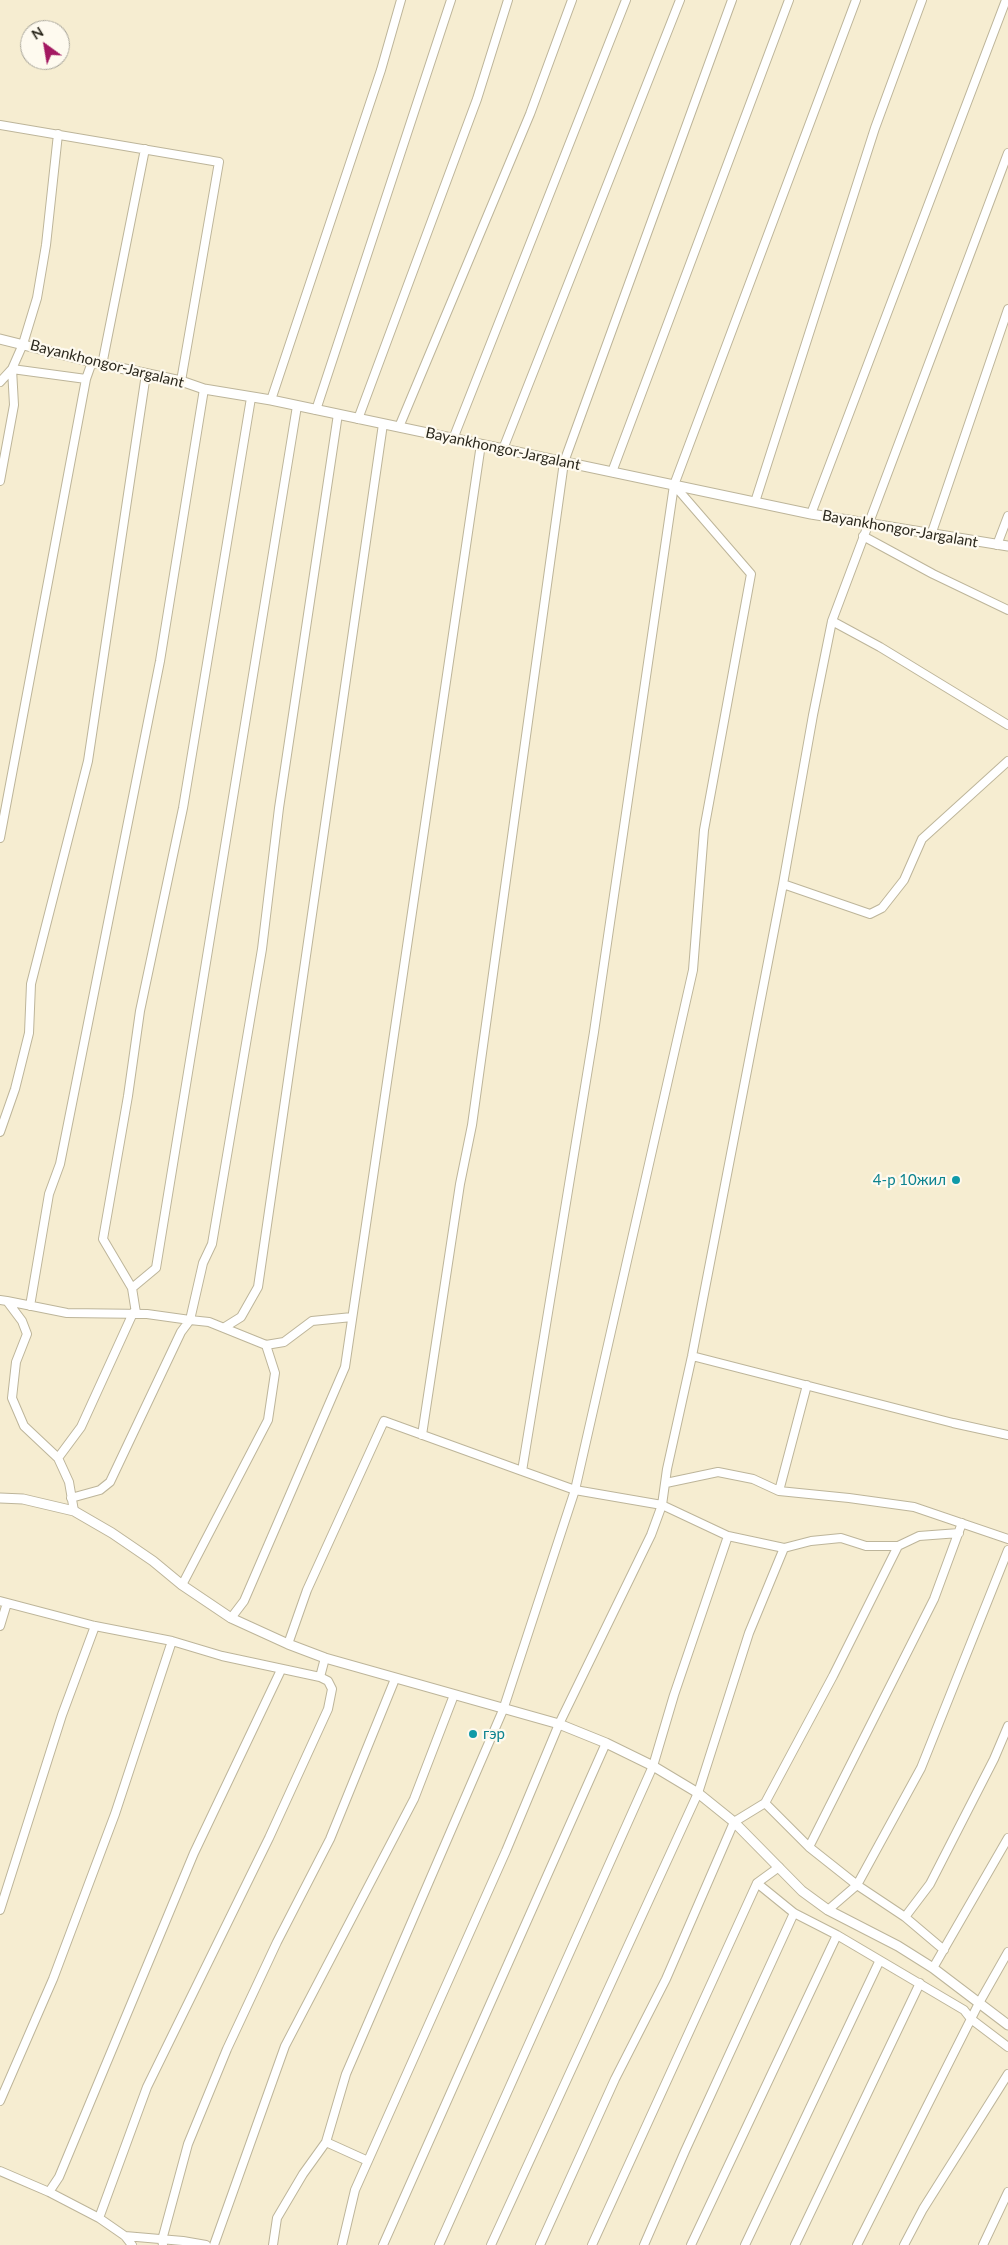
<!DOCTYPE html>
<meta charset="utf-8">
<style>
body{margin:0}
#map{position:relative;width:1008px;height:2245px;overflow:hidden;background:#f6edd1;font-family:Lato,sans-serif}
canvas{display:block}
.north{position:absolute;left:20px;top:20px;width:50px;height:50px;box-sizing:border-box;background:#fefaef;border:1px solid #a9a69b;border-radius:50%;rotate:328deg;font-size:14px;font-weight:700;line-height:20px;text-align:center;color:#2a271c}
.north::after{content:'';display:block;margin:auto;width:18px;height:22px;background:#a31861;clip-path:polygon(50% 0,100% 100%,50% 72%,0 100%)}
</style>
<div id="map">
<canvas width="1008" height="2245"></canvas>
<div class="north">N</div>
</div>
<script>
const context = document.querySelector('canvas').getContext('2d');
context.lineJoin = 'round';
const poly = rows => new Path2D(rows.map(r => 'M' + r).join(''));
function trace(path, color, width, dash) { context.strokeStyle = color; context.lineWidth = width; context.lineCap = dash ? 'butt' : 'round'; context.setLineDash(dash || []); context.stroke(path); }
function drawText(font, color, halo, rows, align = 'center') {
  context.font = font + ' Lato,sans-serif'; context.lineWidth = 4.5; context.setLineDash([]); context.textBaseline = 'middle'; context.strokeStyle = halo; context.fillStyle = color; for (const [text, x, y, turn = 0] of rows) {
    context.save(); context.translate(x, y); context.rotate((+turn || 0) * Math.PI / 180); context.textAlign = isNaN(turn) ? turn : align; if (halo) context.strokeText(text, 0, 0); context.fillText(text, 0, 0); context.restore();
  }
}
const minor = poly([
 [0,125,219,162,181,381],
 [102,365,145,149],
 [86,379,92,362],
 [0,382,12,369,86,379,0,838],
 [271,400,381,70,401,0],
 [316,410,451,0],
 [358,419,477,99,508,0],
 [399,427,530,114,572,0],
 [453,439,626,0],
 [503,449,680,0],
 [612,472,789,0],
 [0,481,14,405,12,369,23,344,37,298,46,245,58,134],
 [755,502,875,128,922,0],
 [811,514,1006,0],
 [931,535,1008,309],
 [863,536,933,574,1008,610],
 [997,545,1008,516],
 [832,621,880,647,1008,725],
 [783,884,870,914,882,908,904,880,922,839,1008,761],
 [0,1132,15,1089,29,1033,31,984,88,761,146,374],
 [132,1288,156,1268,297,406],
 [0,1300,7,1301,22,1321,27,1334,16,1362,12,1398,24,1426,58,1458,69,1482,74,1511],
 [7,1301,67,1313,147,1314,190,1320,203,1263,212,1244,262,949,279,808,338,414],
 [30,1306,49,1194,60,1164,160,661,204,389],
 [136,1313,132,1288,103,1239,128,1096,140,1011,183,808,251,398],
 [225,1327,241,1317,258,1287,383,424],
 [692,1356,953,1423,1008,1435],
 [422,1435,460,1184,472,1125,564,462,732,0],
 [58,1458,81,1427,133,1313],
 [666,1483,718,1472,753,1479,779,1491,849,1498,914,1507,1008,1539],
 [779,1491,807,1385],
 [71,1498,100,1490,110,1482,181,1332,190,1320,209,1322,266,1345,284,1342,312,1321,352,1317],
 [728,1536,662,1505,575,1490,522,1471,594,1032,674,485,856,0],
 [182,1585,268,1420,275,1373,266,1345],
 [0,1601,95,1626,172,1641,222,1656,320,1677,325,1658],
 [231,1618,244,1601,345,1367,481,444],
 [0,1626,7,1603],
 [288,1644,307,1590,384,1421,522,1471],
 [765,1803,809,1847],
 [757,1883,794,1913,837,1935,964,2010,971,2019,1008,2047],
 [0,1910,62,1715,95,1626],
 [828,1910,857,1885,921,1768,1008,1550],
 [905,1917,930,1884,994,1759,1008,1726],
 [944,1950,905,1917,857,1885,809,1847,934,1599,962,1523],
 [933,1968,1008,1838],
 [0,2101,53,1979,115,1814,172,1641],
 [326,2142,368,2161],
 [0,2171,49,2192,99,2218,125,2236,132,2245],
 [49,2192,59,2177,194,1853,281,1670],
 [99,2218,147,2087,269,1838,328,1709,332,1689,328,1681,320,1677],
 [125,2236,183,2241,206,2245],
 [163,2245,162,2240,188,2144,227,2049,277,1942,330,1839,395,1679],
 [214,2245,285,2046,414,1799,454,1695],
 [273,2245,277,2218,303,2174,326,2142,346,2074,503,1710,575,1490,693,970,704,830,751,574,674,485],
 [342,2245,355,2190,506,1851,559,1724,651,1535,662,1505,667,1469,692,1356,783,884,813,715,832,621,1008,153],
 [383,2245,606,1743],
 [439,2245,653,1766,674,1695,728,1536,784,1548,811,1541,841,1538,866,1546,898,1546],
 [491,2245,698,1793,749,1633,784,1548],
 [540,2245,615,2079,666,1979,734,1822,765,1803,833,1676,898,1546,919,1536,959,1533],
 [592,2245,757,1883,779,1867],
 [644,2245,685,2151,794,1913],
 [691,2245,837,1935],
 [745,2245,879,1962],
 [795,2245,920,1983],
 [857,2245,979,2003,1008,1952],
 [904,2245,923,2209,1008,2074],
 [983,2245,1008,2192]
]);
const tertiary = poly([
 [0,339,92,362,181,381,204,389,271,400,811,514,1008,546],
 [0,1498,23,1499,74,1511,112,1533,153,1561,182,1585,231,1618,288,1644,325,1658,559,1724,606,1743,653,1766,698,1793,734,1822,802,1891,828,1910,898,1946,933,1968,1008,2025]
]);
const markers = [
 [956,1180,5,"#0f9aa8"],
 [473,1734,5,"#0f9aa8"]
];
const streetNames = [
 ["Bayankhongor-Jargalant",107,364,14],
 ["Bayankhongor-Jargalant",503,449,12],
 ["Bayankhongor-Jargalant",900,529,10]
];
const cultureNames = [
 ["4-р 10жил",946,1180],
 ["гэр",483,1734,"left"]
];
trace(minor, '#bdb59a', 10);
trace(tertiary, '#bdb59a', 11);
trace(minor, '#fff', 8);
trace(tertiary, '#fff', 9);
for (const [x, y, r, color] of markers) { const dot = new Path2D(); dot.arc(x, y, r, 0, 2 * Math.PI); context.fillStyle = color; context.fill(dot); trace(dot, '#fefaef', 2); }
drawText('15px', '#2a271c', '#fefaef', streetNames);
drawText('15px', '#0d838f', '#fefaef', cultureNames, 'right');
</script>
